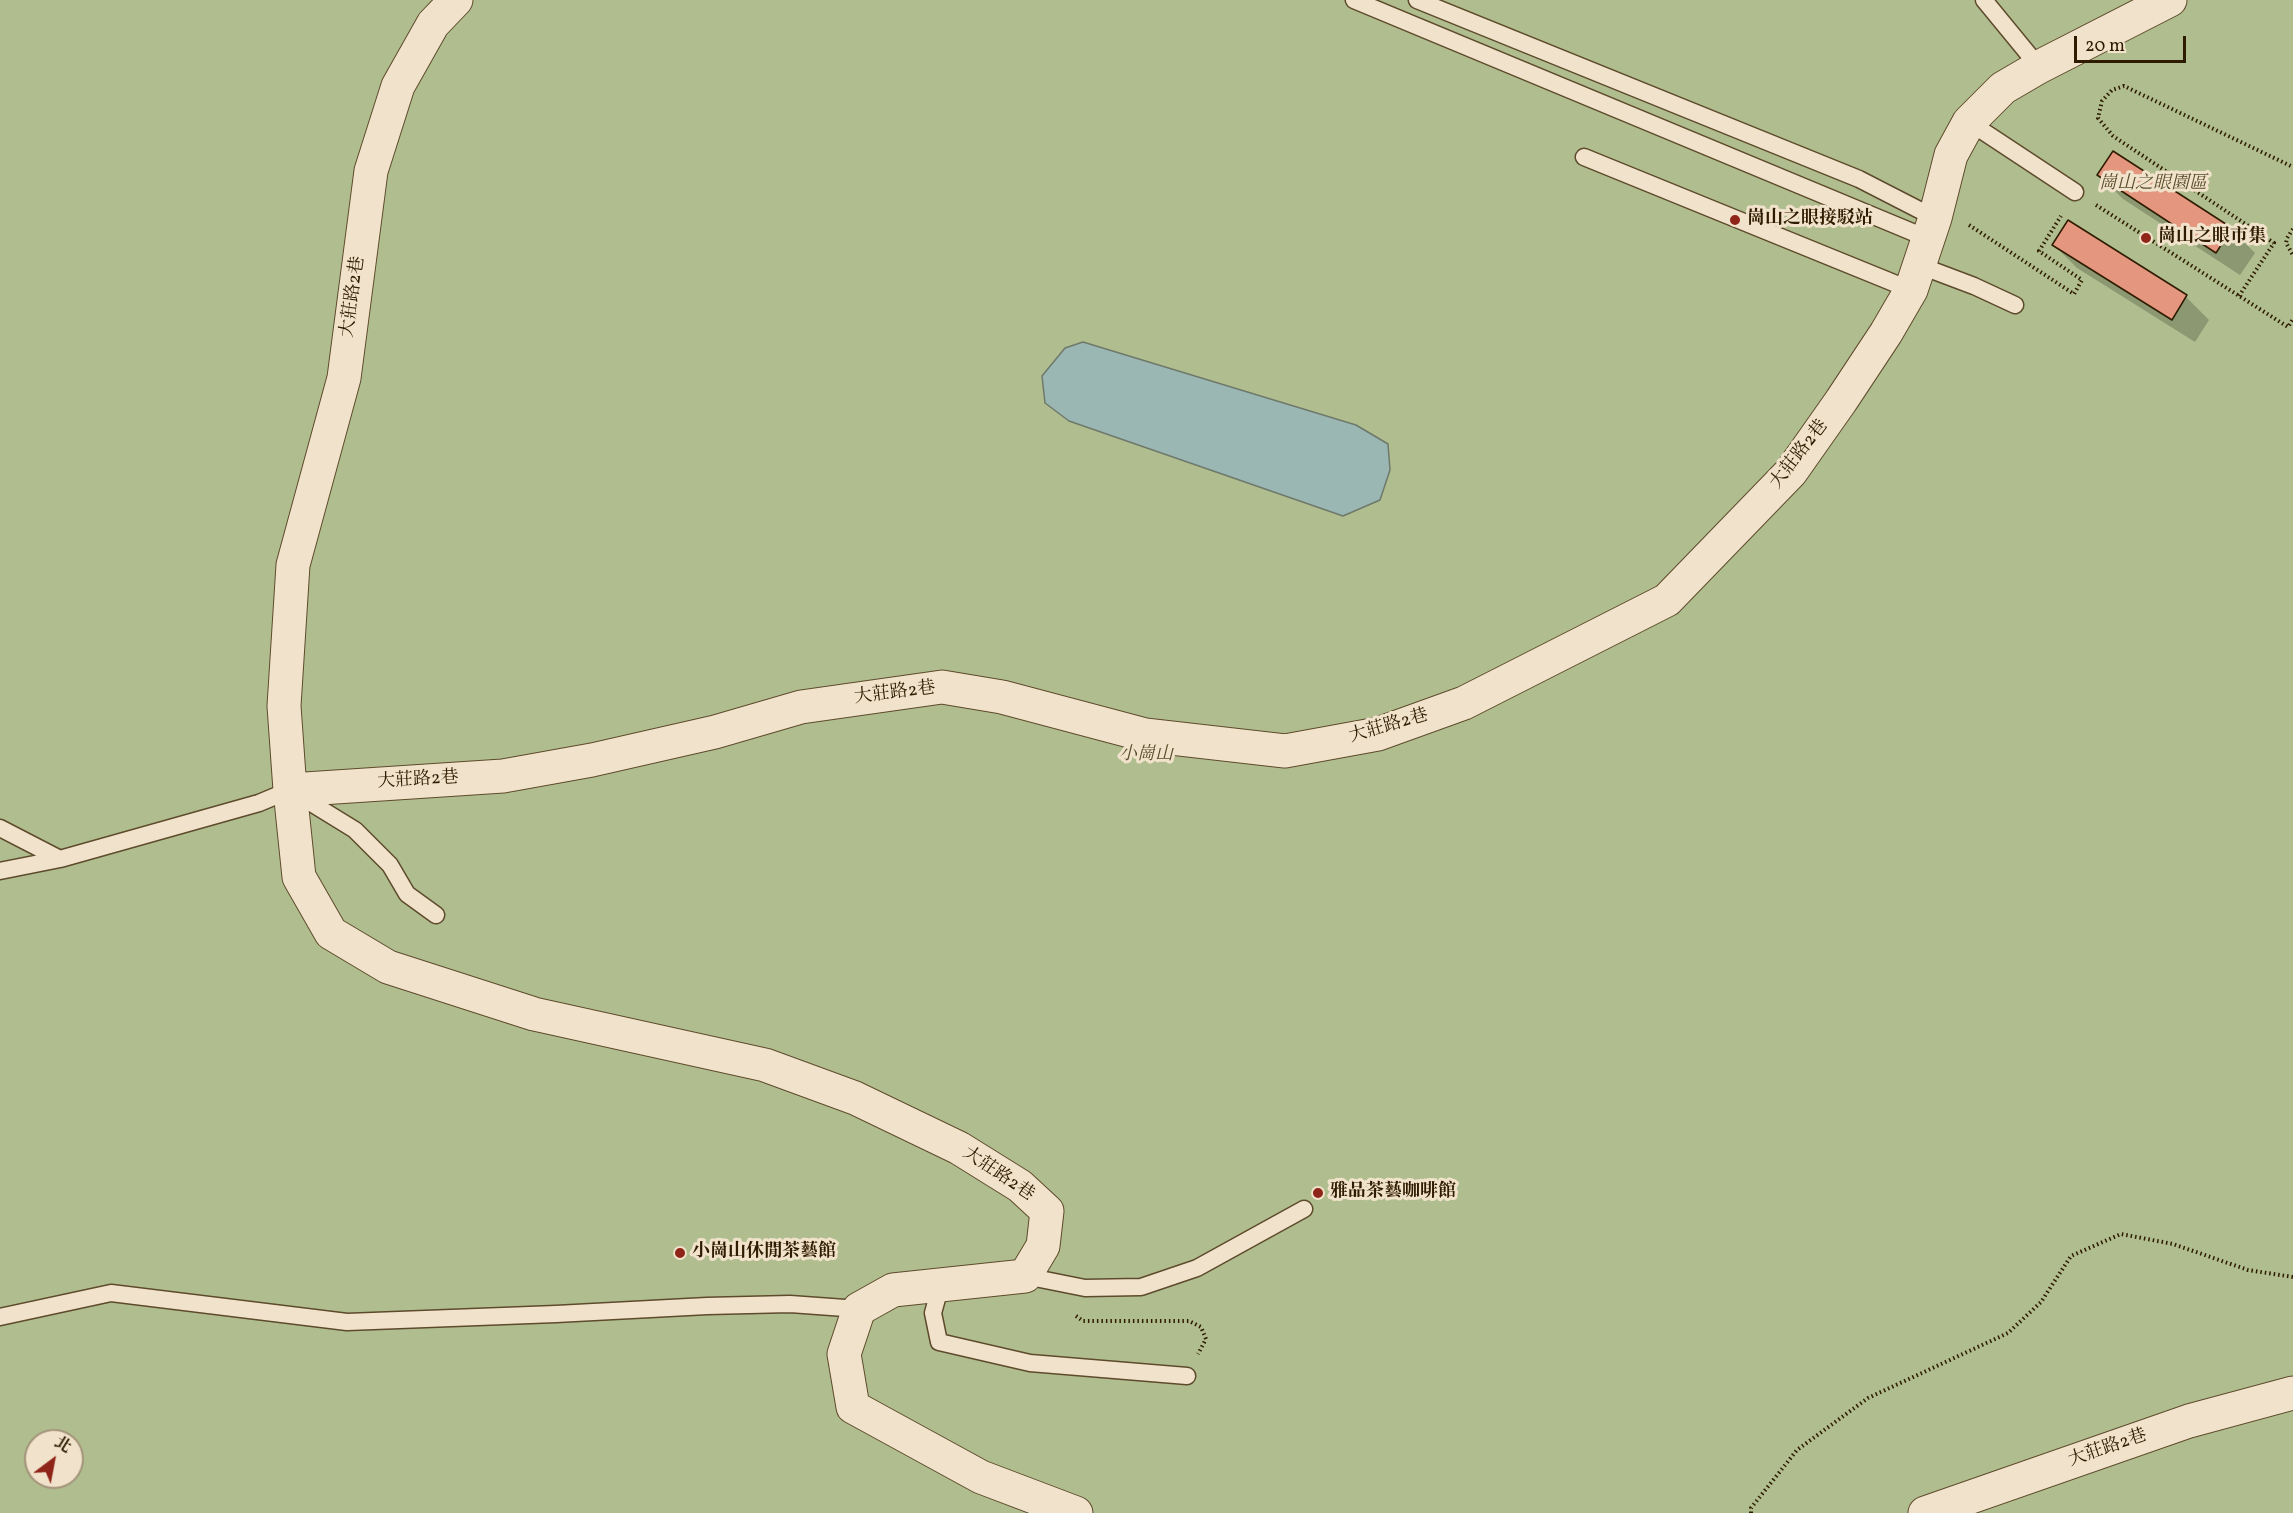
<!DOCTYPE html>
<meta charset="utf-8">
<style>
body{margin:0}
#map{position:relative;width:2293px;height:1513px;overflow:hidden;background:#e9d4af;font-family:Vollkorn,"Noto Serif TC",serif}
canvas{display:block}
.north{position:absolute;left:24px;top:1429px;width:60px;height:60px;box-sizing:border-box;background:#f1e3cb;border:2px solid #a3937a;border-radius:50%;rotate:32deg;font-size:16px;font-weight:700;line-height:24px;text-align:center;color:#2f1c00}
.north::after{content:'';display:block;margin:auto;width:21px;height:27px;background:#8f2418;clip-path:polygon(50% 0,100% 100%,50% 72%,0 100%)}
.scale{position:absolute;left:2074px;top:36px;width:112px;height:27px;box-sizing:border-box;border:3px solid #2f1c00;border-top:0;padding-left:8px;font-size:18px;line-height:21px;white-space:nowrap;color:#2f1c00;-webkit-text-stroke:4px #f1e3cb;paint-order:stroke}
</style>
<div id="map">
<canvas width="2293" height="1513"></canvas>
<div class="north">北</div>
<div class="scale">20 m</div>
</div>
<script>
const context = document.querySelector('canvas').getContext('2d');
context.lineJoin = 'round';
function paint(path, color) { context.fillStyle = color; context.fill(path, 'evenodd'); }
const poly = rows => new Path2D(rows.map(r => 'M' + r).join(''));
function trace(path, color, width, dash) { context.strokeStyle = color; context.lineWidth = width; context.lineCap = dash ? 'butt' : 'round'; context.setLineDash(dash || []); context.stroke(path); }
function drawText(font, color, halo, rows, align = 'center') {
  context.font = font + ' Vollkorn,"Noto Serif TC",serif'; context.lineWidth = 6; context.setLineDash([]); context.textBaseline = 'middle'; context.strokeStyle = halo; context.fillStyle = color; for (const [text, x, y, turn = 0] of rows) {
    context.save(); context.translate(x, y); context.rotate((+turn || 0) * Math.PI / 180); context.textAlign = isNaN(turn) ? turn : align; if (halo) context.strokeText(text, 0, 0); context.fillText(text, 0, 0); context.restore();
  }
}
const green = poly([
 [0,0,2293,0,2293,1513,0,1513],
 [36,1441,72,1441,72,1477,36,1477]
]);
const water = poly([
 [1083,342,1356,425,1388,444,1390,470,1380,500,1343,516,1069,421,1045,403,1042,376,1065,348,1083,342]
]);
const shadow = poly([
 [2113,153,2231,229,2255,253,2240,275,2123,199,2099,175],
 [2054,245,2186,297,2209,320,2195,342,2077,268]
]);
const building = poly([
 [2113,151,2232,228,2216,253,2097,175,2113,151],
 [2068,220,2187,295,2172,320,2052,245,2068,220]
]);
const path = poly([
 [2096,205,2288,327,2293,319],
 [1969,225,2074,294,2082,280,2039,251,2061,216],
 [2293,229,2287,238,2286,243,2293,255],
 [2239,296,2274,243,2113,136,2098,118,2102,101,2112,90,2124,86,2293,167],
 [1076,1316,1083,1321,1189,1321,1201,1327,1206,1339,1198,1354],
 [1751,1513,1751,1508,1797,1450,1868,1398,2008,1333,2041,1302,2071,1256,2121,1234,2173,1244,2248,1270,2293,1277]
]);
const lane = poly([
 [1354,0,1929,239],
 [1417,0,1859,179,1935,218],
 [1984,0,2039,67],
 [1969,122,2075,192],
 [1584,157,1911,290],
 [1921,266,1974,286,2015,305],
 [0,828,60,859],
 [0,871,60,859,259,803,290,790,355,830,390,865,407,894,436,915],
 [1025,1276,1085,1288,1141,1287,1197,1268,1304,1209],
 [941,1284,933,1313,939,1342,1030,1363,1187,1376],
 [0,1317,111,1293,347,1322,556,1314,707,1306,790,1304,859,1309]
]);
const street = poly([
 [290,790,284,706,293,565,344,378,371,171,398,86,433,24,456,0],
 [1076,1513,981,1477,853,1407,844,1354,859,1309,893,1290,1025,1276,1043,1246,1047,1211,1020,1186,959,1148,855,1098,765,1065,534,1014,388,967,331,933,299,877,290,790,503,776,592,760,715,732,801,707,942,687,1002,697,1145,735,1285,751,1378,734,1464,703,1667,600,1791,472,1841,401,1886,333,1911,290,1935,218,1951,155,1969,122,2003,88,2039,67,2170,0],
 [1925,1513,2189,1421,2293,1393]
]);
const markers = [
 [1735,220,6,"#8f2418"],
 [2146,238,6,"#8f2418"],
 [1318,1193,6,"#8f2418"],
 [680,1253,6,"#8f2418"]
];
const parkNames = [
 ["崗山之眼園區",2153,185],
 ["小崗山",1146,756]
];
const poiNames = [
 ["崗山之眼接駁站",1747,220],
 ["崗山之眼市集",2158,238],
 ["雅品茶藝咖啡館",1330,1193],
 ["小崗山休閒茶藝館",692,1253]
];
const streetNames = [
 ["大莊路2巷",354,297,-82],
 ["大莊路2巷",1800,455,-52],
 ["大莊路2巷",895,694,-7],
 ["大莊路2巷",1389,727,-16],
 ["大莊路2巷",418,781,-3],
 ["大莊路2巷",998,1175,34],
 ["大莊路2巷",2108,1449,-19]
];
paint(green, '#b0be8f');
paint(water, '#9ab7b3');
trace(water, '#6f796b', 1.5);
paint(shadow, '#0003');
paint(building, '#e4967e');
trace(building, '#2f1c00', 1.5);
trace(lane, '#5e4a2c', 19);
trace(street, '#5e4a2c', 35);
trace(path, '#2f1c00', 4, [1.5, 3]);
trace(lane, '#f1e3cb', 16);
trace(street, '#f1e3cb', 33);
for (const [x, y, r, color] of markers) { const dot = new Path2D(); dot.arc(x, y, r, 0, 2 * Math.PI); context.fillStyle = color; context.fill(dot); trace(dot, '#f1e3cb', 2); }
drawText('italic 18px', '#564d2b', '#f1e3cb', parkNames);
drawText('bold 18px', '#2f1c00', '#f1e3cb', poiNames, 'left');
drawText('18px', '#2f1c00', '#f1e3cb', streetNames);
</script>
